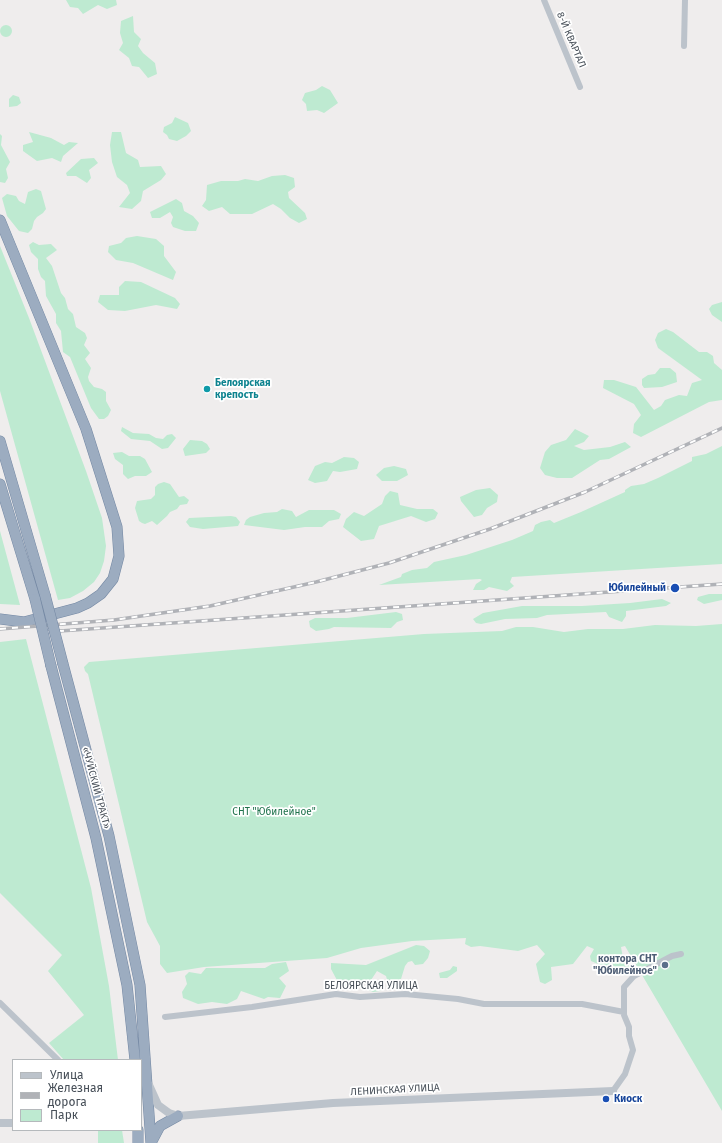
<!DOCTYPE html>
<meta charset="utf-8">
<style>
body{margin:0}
#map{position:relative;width:722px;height:1143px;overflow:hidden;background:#efeded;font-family:"Fira Sans",sans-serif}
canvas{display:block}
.legend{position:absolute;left:12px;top:1059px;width:130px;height:72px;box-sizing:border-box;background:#fff;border:1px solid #b5b9bc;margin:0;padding:5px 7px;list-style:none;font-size:12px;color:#474f58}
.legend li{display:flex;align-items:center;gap:8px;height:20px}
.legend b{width:20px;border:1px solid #b5b9bc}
</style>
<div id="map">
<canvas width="722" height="1143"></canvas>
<ul class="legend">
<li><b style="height:5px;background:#bcc3cb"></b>Улица</li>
<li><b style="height:5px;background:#b0b2b7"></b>Железная дорога</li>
<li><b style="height:11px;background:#beead1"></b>Парк</li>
</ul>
</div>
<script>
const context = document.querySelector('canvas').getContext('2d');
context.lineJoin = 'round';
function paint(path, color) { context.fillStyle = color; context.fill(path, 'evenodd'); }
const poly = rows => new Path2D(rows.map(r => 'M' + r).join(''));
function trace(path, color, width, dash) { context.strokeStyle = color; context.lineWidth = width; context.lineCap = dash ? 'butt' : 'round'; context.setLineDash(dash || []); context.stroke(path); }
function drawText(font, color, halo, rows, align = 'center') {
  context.font = font + ' "Fira Sans",sans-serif'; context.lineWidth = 3.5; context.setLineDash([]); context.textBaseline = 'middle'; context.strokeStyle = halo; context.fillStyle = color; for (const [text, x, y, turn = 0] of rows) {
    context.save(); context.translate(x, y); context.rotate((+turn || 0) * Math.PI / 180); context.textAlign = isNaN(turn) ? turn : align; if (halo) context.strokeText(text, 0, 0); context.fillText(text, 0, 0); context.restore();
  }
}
const green = poly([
 [66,0,116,0,117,5,107,9,98,5,83,14,78,8,70,7],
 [133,16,134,32,141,39,138,46,143,53,155,63,157,74,148,78,139,67,132,66,129,58,119,50,123,43,120,33,121,21],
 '0 31a6 6 0 1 1 12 0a6 6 0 1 1-12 0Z',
 [322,86,330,90,338,103,324,113,317,110,307,111,306,104,302,100,305,93,316,90],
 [13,95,19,97,21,103,17,106,9,107,9,99],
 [175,117,188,123,191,131,186,136,177,141,169,139,167,135,163,132,164,127,172,123],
 [29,132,51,138,64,145,69,142,78,143,63,156,61,162,52,158,37,161,23,151,23,145,33,142],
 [112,132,121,132,126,153,138,160,140,167,161,166,166,174,161,180,143,191,141,201,132,209,119,207,130,193,127,185,117,177,112,162,110,145],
 [0,134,2,136,1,145,10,162,6,169,8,178,5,183,0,182],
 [94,158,98,163,89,170,91,178,87,183,76,176,67,176,66,173,81,159],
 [285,175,294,178,295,187,288,192,289,198,305,213,307,219,299,223,290,218,281,209,273,204,252,214,230,214,222,207,209,211,202,206,206,200,207,185,221,181,238,181,245,179,258,181,272,176],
 [36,189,41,191,46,209,43,213,37,217,34,221,32,229,28,233,19,231,7,216,2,198,7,194,16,196,19,201,25,204,28,192],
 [176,199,182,203,184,211,193,216,199,223,196,231,185,231,173,227,171,223,173,217,170,212,160,218,152,218,150,212],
 [137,236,156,239,164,246,164,256,176,272,173,280,133,263,116,260,108,252,109,246,121,243,126,238],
 [33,242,39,245,51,244,57,250,46,258,52,266,61,293,65,298,68,309,73,314,76,327,85,333,87,338,84,345,90,353,85,359,91,368,88,377,89,381,94,387,102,389,106,392,106,401,111,410,108,416,104,419,99,419,91,408,70,357,63,352,61,331,56,323,56,314,46,296,45,281,41,277,38,269,38,259,31,252,29,245],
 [0,246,29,318,86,471,102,518,106,546,104,561,100,573,94,582,83,591,70,598,58,600,0,391],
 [125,281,141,282,175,298,180,304,177,309,156,305,125,311,108,310,98,302,100,295,119,295,119,287],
 [722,302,722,322,712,315,709,309,712,305],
 [666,329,673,332,699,352,707,352,713,356,714,363,722,370,722,400,709,402,641,437,633,433,634,424,641,415,634,404,603,388,604,380,614,380,636,387,654,410,661,406,665,400,679,395,687,396,692,383,702,380,658,348,655,340,658,333],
 [660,368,670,368,676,373,677,382,662,387,644,388,642,385,642,379,648,375,655,374],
 [122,427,133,433,149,434,156,438,163,439,167,435,172,434,176,438,168,448,162,449,150,441,131,439,121,431],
 [575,429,589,436,584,442,574,446,584,450,610,447,625,442,631,447,609,459,600,460,572,478,557,478,545,475,540,468,545,452,551,445,566,440],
 [190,440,202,441,207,444,210,449,206,453,185,456,183,449],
 [722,446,722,564,512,577,510,582,514,586,507,591,489,587,484,590,473,590,476,584,482,580,480,579,379,585,401,577,402,574,412,570,427,568,434,562,466,555,512,540,533,531,535,525,541,522,550,520,554,523,581,512,625,492,625,490,631,486,644,484,658,478,692,461,692,457,706,454],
 [122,452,129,456,140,456,145,459,152,472,146,476,135,476,128,479,123,474,123,465,115,459,113,453],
 [344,457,354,458,359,462,357,469,340,472,333,471,327,481,315,483,308,480,315,466,325,462,332,463],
 [394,466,406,469,408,475,397,481,382,481,376,475,384,468],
 [164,482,170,484,179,497,184,496,189,500,187,504,180,505,177,509,170,512,167,516,157,525,152,521,145,524,142,523,139,521,135,508,137,501,151,499,155,495,155,487,158,484],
 [490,488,498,495,497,502,487,508,482,515,474,517,461,501,460,497,476,490],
 [390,491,398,493,400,505,417,509,433,509,438,513,435,519,426,522,411,516,379,526,374,539,361,541,343,527,346,519,354,512,364,516,382,504,385,496],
 [282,509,292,511,296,517,309,510,334,510,341,514,339,519,329,521,322,527,305,527,284,530,244,525,246,520,250,517,264,513,277,512],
 [231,516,236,517,240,522,238,526,203,529,190,527,186,522,189,518],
 [0,531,20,605,0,604],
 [709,594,722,594,722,600,704,604,697,600,698,597],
 [662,599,671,603,666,606,626,611,626,616,622,622,609,617,606,612,547,615,537,618,505,619,481,624,476,623,473,619,483,613,522,606,582,606,630,603],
 [396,612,402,614,403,620,397,622,391,628,334,627,329,629,316,631,310,627,309,621,315,618,347,618],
 [722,624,722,1111,625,946,621,947,623,958,633,969,623,974,617,968,610,974,605,972,598,964,591,961,590,956,594,949,587,946,573,964,551,967,552,980,545,984,540,982,536,964,545,954,537,945,518,951,480,946,471,947,465,944,466,938,412,941,361,948,327,958,204,967,167,973,160,964,160,946,147,922,88,674,85,671,84,667,89,662,424,634,502,631,516,627,533,627,564,632,588,629,623,629,655,625,696,626],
 [26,639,91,888,109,986,118,1060,64,1060,49,1043,84,1015,48,971,62,955,0,893,0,642],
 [416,945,424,946,430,951,428,958,423,964,415,965,412,961,408,962,405,966,401,979,393,983,388,983,386,976,377,971,371,980,382,987,380,991,373,992,367,989,368,984,355,980,349,989,338,982,331,969,331,963,366,965],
 [286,962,289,971,279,978,286,986,280,998,268,997,264,999,241,991,237,999,227,1004,212,1002,198,1004,183,998,182,992,187,984,185,976,189,972,201,974,206,968,265,968,272,964],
 [453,966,457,967,457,971,447,978,440,978,439,973,450,970],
 [98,1130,122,1130,124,1143,98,1143]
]);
const minor = poly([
 [544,0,580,87],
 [684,46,685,0],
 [0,1003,58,1060],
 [165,1017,252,1007,336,994,360,997,405,994,458,999,484,1004,582,1004,624,1012],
 [613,1091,625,1074,633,1050,629,1036,629,1027,624,1015,624,987,634,976,672,956,681,954]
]);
const tertiary = poly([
 [149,1085,158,1105,169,1113,178,1116,333,1103,613,1091],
 [0,1123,13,1123]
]);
const trunk = poly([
 [0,220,86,429,117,527,119,556,113,579,101,594,88,603,77,608,24,622,0,619],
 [0,441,45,595],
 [0,484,35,599],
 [63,664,109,836,140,985,151,1143],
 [51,666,96,838,127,985,135,1060],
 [138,1130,138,1143],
 [152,1141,160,1126,178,1116]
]);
const rail = poly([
 [0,629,114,620,210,606,316,582,389,563,490,529,585,492,722,428],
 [46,632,722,584]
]);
const trunkBridge = poly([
 [45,595,63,664],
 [35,599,51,666]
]);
const markers = [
 [207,389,4,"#0f9aa8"],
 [675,588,5,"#1a4fb4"],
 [665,965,4,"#5c6f8a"],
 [606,1099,4,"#1a4fb4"]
];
const streetNames = [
 ["8-Й КВАРТАЛ",571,40,67],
 ["«ЧУЙСКИЙ ТРАКТ»",96,788,75],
 ["БЕЛОЯРСКАЯ УЛИЦА",371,986],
 ["ЛЕНИНСКАЯ УЛИЦА",395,1090,-3]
];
const cultureNames = [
 ["Белоярская",215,383],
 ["крепость",215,395]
];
const transitNames = [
 ["Юбилейный",666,588],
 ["Киоск",614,1099,"left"]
];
const parkNames = [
 ["СНТ \"Юбилейное\"",274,812]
];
const serviceNames = [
 ["контора СНТ",657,959],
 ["\"Юбилейное\"",657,971]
];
paint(green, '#beead1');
trace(trunk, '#7488a3', 11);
trace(minor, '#bcc3cb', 6);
trace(tertiary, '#bcc3cb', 8);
trace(trunk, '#9cacc0', 10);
trace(rail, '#b0b2b7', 3.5);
trace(rail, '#fff', 2, [6]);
trace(trunkBridge, '#7488a3', 11, []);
trace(trunkBridge, '#9cacc0', 10);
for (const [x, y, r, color] of markers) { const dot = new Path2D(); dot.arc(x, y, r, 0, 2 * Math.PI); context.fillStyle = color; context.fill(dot); trace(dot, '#fff', 1.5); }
drawText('10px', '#474f58', '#fff', streetNames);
drawText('bold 10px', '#0d838f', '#fff', cultureNames, 'left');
drawText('bold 10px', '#164399', '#fff', transitNames, 'right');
drawText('10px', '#1f724c', '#fff', parkNames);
drawText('bold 10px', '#4e5e75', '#fff', serviceNames, 'right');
</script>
